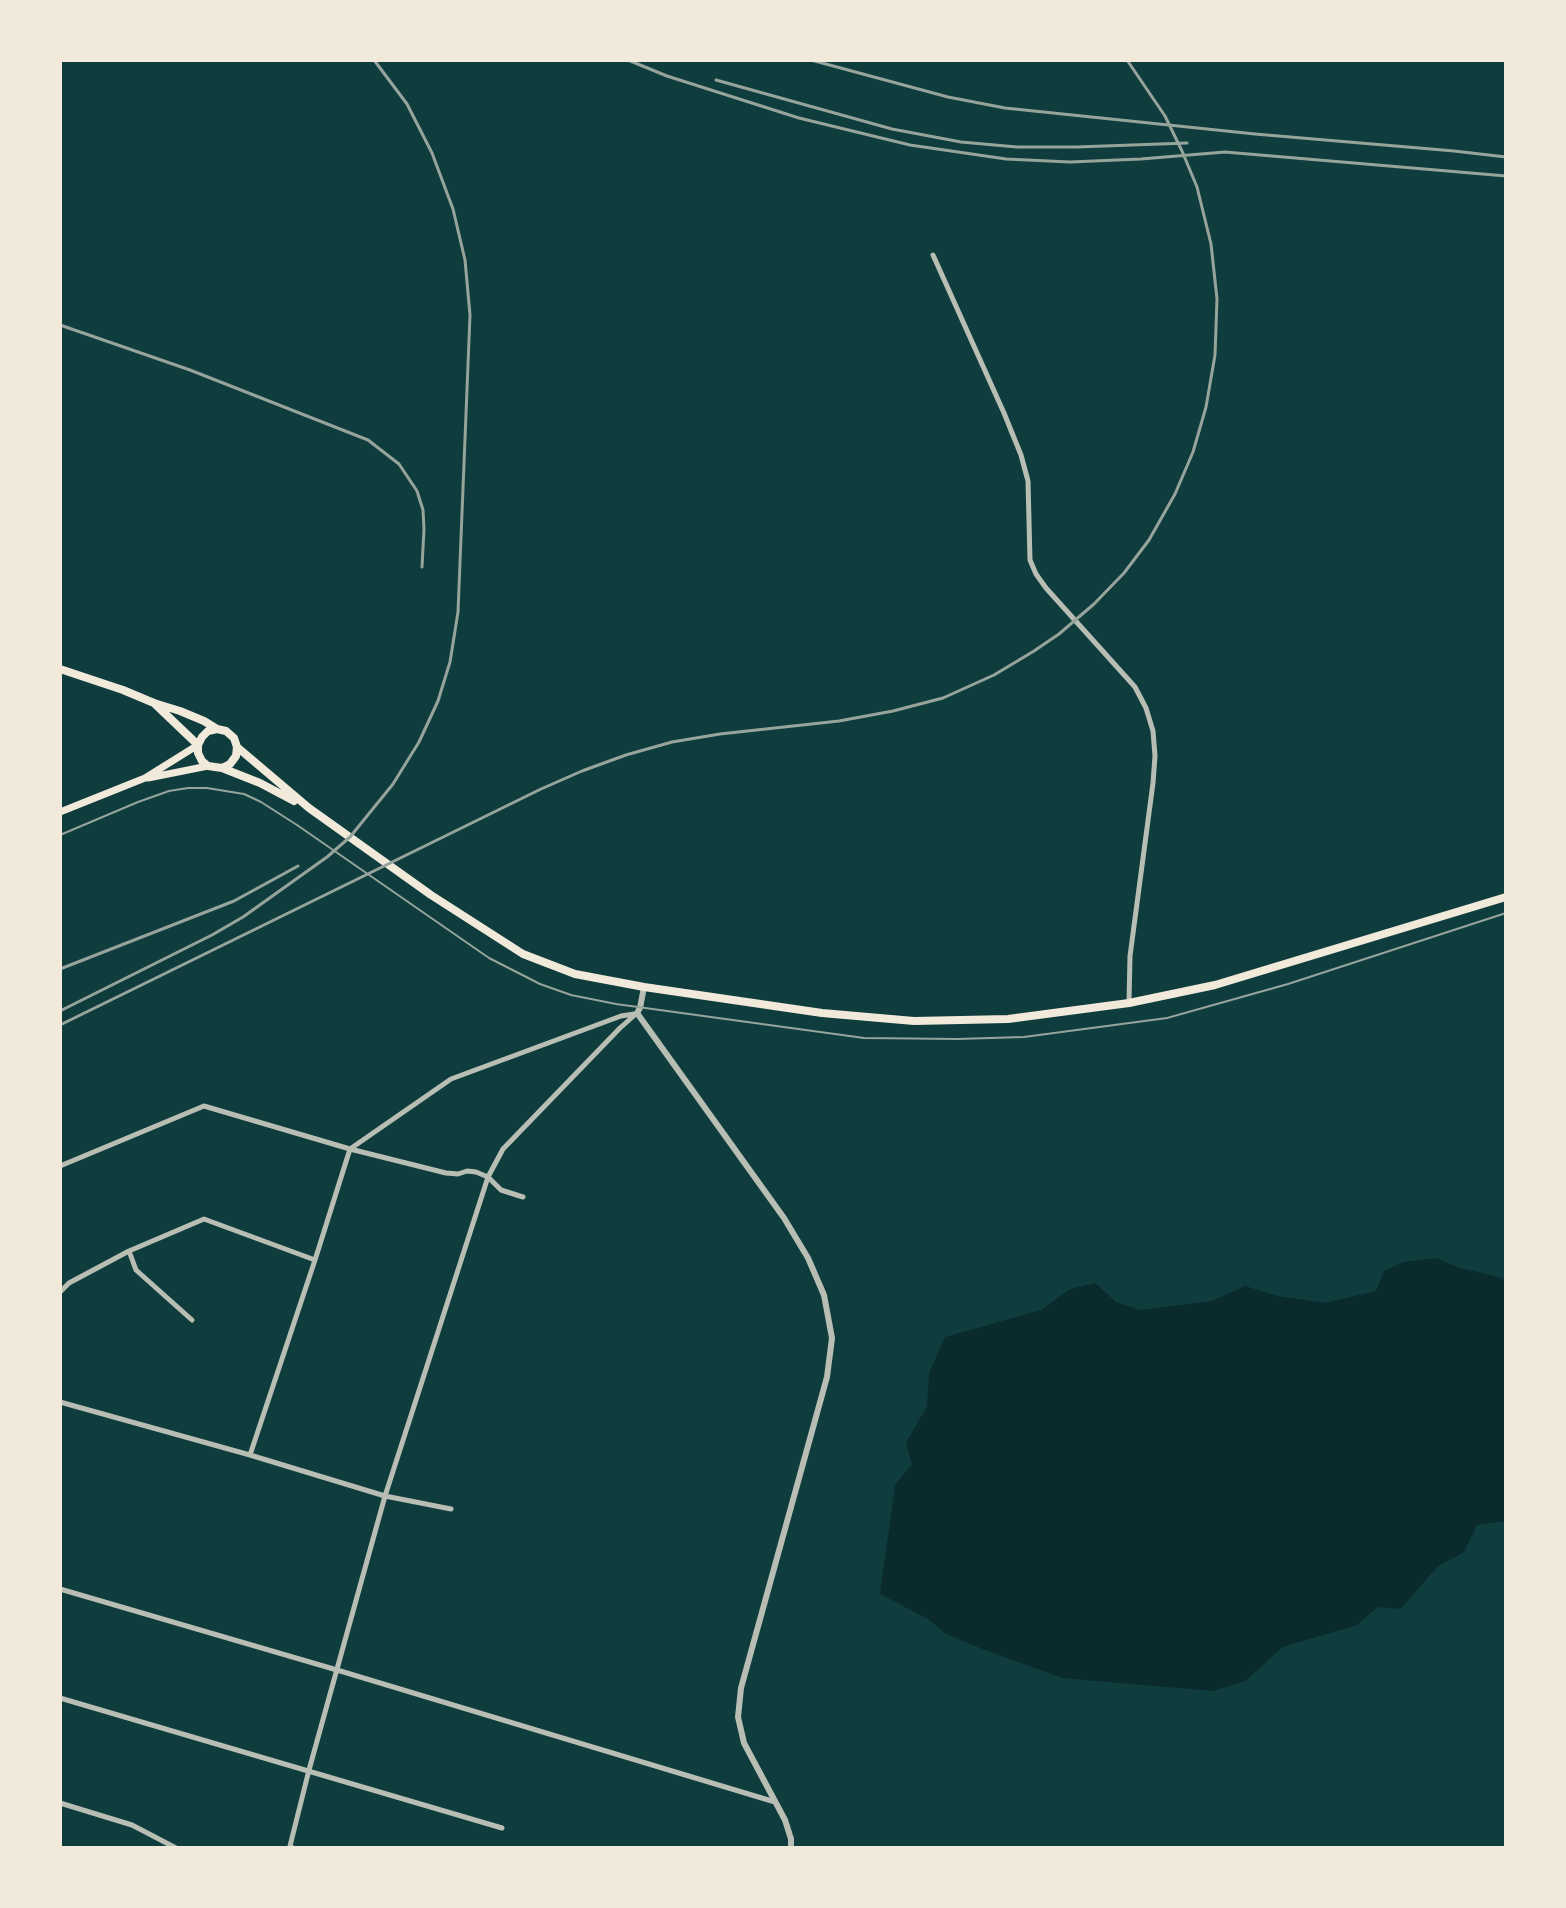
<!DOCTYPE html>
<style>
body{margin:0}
#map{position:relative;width:1566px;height:1908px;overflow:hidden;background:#0f3d3e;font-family:Rubik,sans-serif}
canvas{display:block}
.frame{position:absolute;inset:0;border:62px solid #f1e9da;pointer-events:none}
</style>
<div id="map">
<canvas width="1566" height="1908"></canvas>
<div class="frame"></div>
</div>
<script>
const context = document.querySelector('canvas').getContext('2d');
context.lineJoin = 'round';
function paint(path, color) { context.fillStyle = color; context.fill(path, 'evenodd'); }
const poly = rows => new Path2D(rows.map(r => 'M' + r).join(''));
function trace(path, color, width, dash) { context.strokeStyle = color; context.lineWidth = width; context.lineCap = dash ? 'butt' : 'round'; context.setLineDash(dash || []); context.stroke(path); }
const water = poly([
 [1436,1258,1460,1268,1495,1276,1506,1281,1506,1521,1477,1525,1464,1552,1437,1567,1401,1609,1378,1607,1357,1625,1283,1647,1245,1681,1213,1691,1062,1678,985,1650,946,1634,928,1619,880,1594,895,1485,912,1464,906,1443,927,1406,929,1373,945,1337,1041,1310,1070,1289,1095,1283,1116,1302,1140,1310,1212,1301,1245,1286,1277,1296,1325,1303,1376,1291,1384,1271,1403,1262]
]);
const minor = poly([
 [933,255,1004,413,1021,455,1028,481,1030,560,1036,574,1046,588,1135,687,1146,708,1153,731,1155,756,1153,783,1130,956,1129,1002],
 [60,1166,204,1106,350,1149,446,1173,458,1174,467,1171,476,1172,488,1177,501,1190,523,1197],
 [129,1251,204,1219,315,1260],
 [60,1292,69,1283,129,1251,136,1270,192,1320],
 [60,1402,250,1455,385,1496,451,1509],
 [250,1455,315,1260,350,1149,451,1079,621,1016,634,1014],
 [60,1589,337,1670,775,1802],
 [60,1698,502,1828],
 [60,1803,132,1825,176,1848],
 [293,1848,290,1846,309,1770,385,1496,488,1177,503,1149,620,1028,637,1013]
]);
const tertiary = poly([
 [644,987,640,1008,637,1013,784,1218,808,1258,824,1295,832,1338,827,1377,741,1688,738,1717,744,1743,785,1820,791,1839,791,1848]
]);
const secondary = poly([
 [148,778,208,766],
 [60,812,145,778,198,745]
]);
const primary = poly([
 [60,669,123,690,154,703,180,711,204,721,217,729],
 [154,703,198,745,198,753,202,761,208,766,222,768,230,764,236,756,237,747,234,738,226,731,217,729,208,731,202,737,198,745],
 [237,747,309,808,431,895,523,954,575,974,644,987,822,1013,914,1021,1008,1019,1129,1003,1215,985,1506,897],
 [222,768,260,783,294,801]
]);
const tram = poly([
 [60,835,138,802,169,791,188,788,207,788,244,794,261,802,297,825,489,958,540,984,571,995,616,1004,864,1038,957,1039,1024,1037,1167,1018,1288,984,1506,913]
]);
const rail = poly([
 [628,60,667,76,799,118,910,145,1006,159,1070,162,1141,159,1225,152,1506,176],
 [811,60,948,97,1005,108,1255,134,1454,151,1506,157],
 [716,80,892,129,961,142,1017,147,1077,147,1187,143],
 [60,325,190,370,368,440,399,464,417,491,423,510,424,529,422,567],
 [60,969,234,901,298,866],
 [60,1011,212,935,243,917,327,857,350,837,393,784,419,742,438,701,450,662,458,612,470,315,465,260,453,209,432,153,407,104,374,60],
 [60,1025,541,789,582,771,626,755,672,742,720,734,839,721,893,711,943,698,994,675,1034,651,1059,634,1094,604,1124,573,1149,540,1175,494,1193,452,1206,407,1215,355,1217,299,1211,244,1197,187,1182,151,1165,116,1127,60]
]);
paint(water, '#0a2a2b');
trace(minor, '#b8beb3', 5);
trace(tertiary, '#b8beb3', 6);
trace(secondary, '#f1e9da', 7);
trace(primary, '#f1e9da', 8);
trace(tram, '#97a49c', 2);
trace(rail, '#97a49c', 3);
</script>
